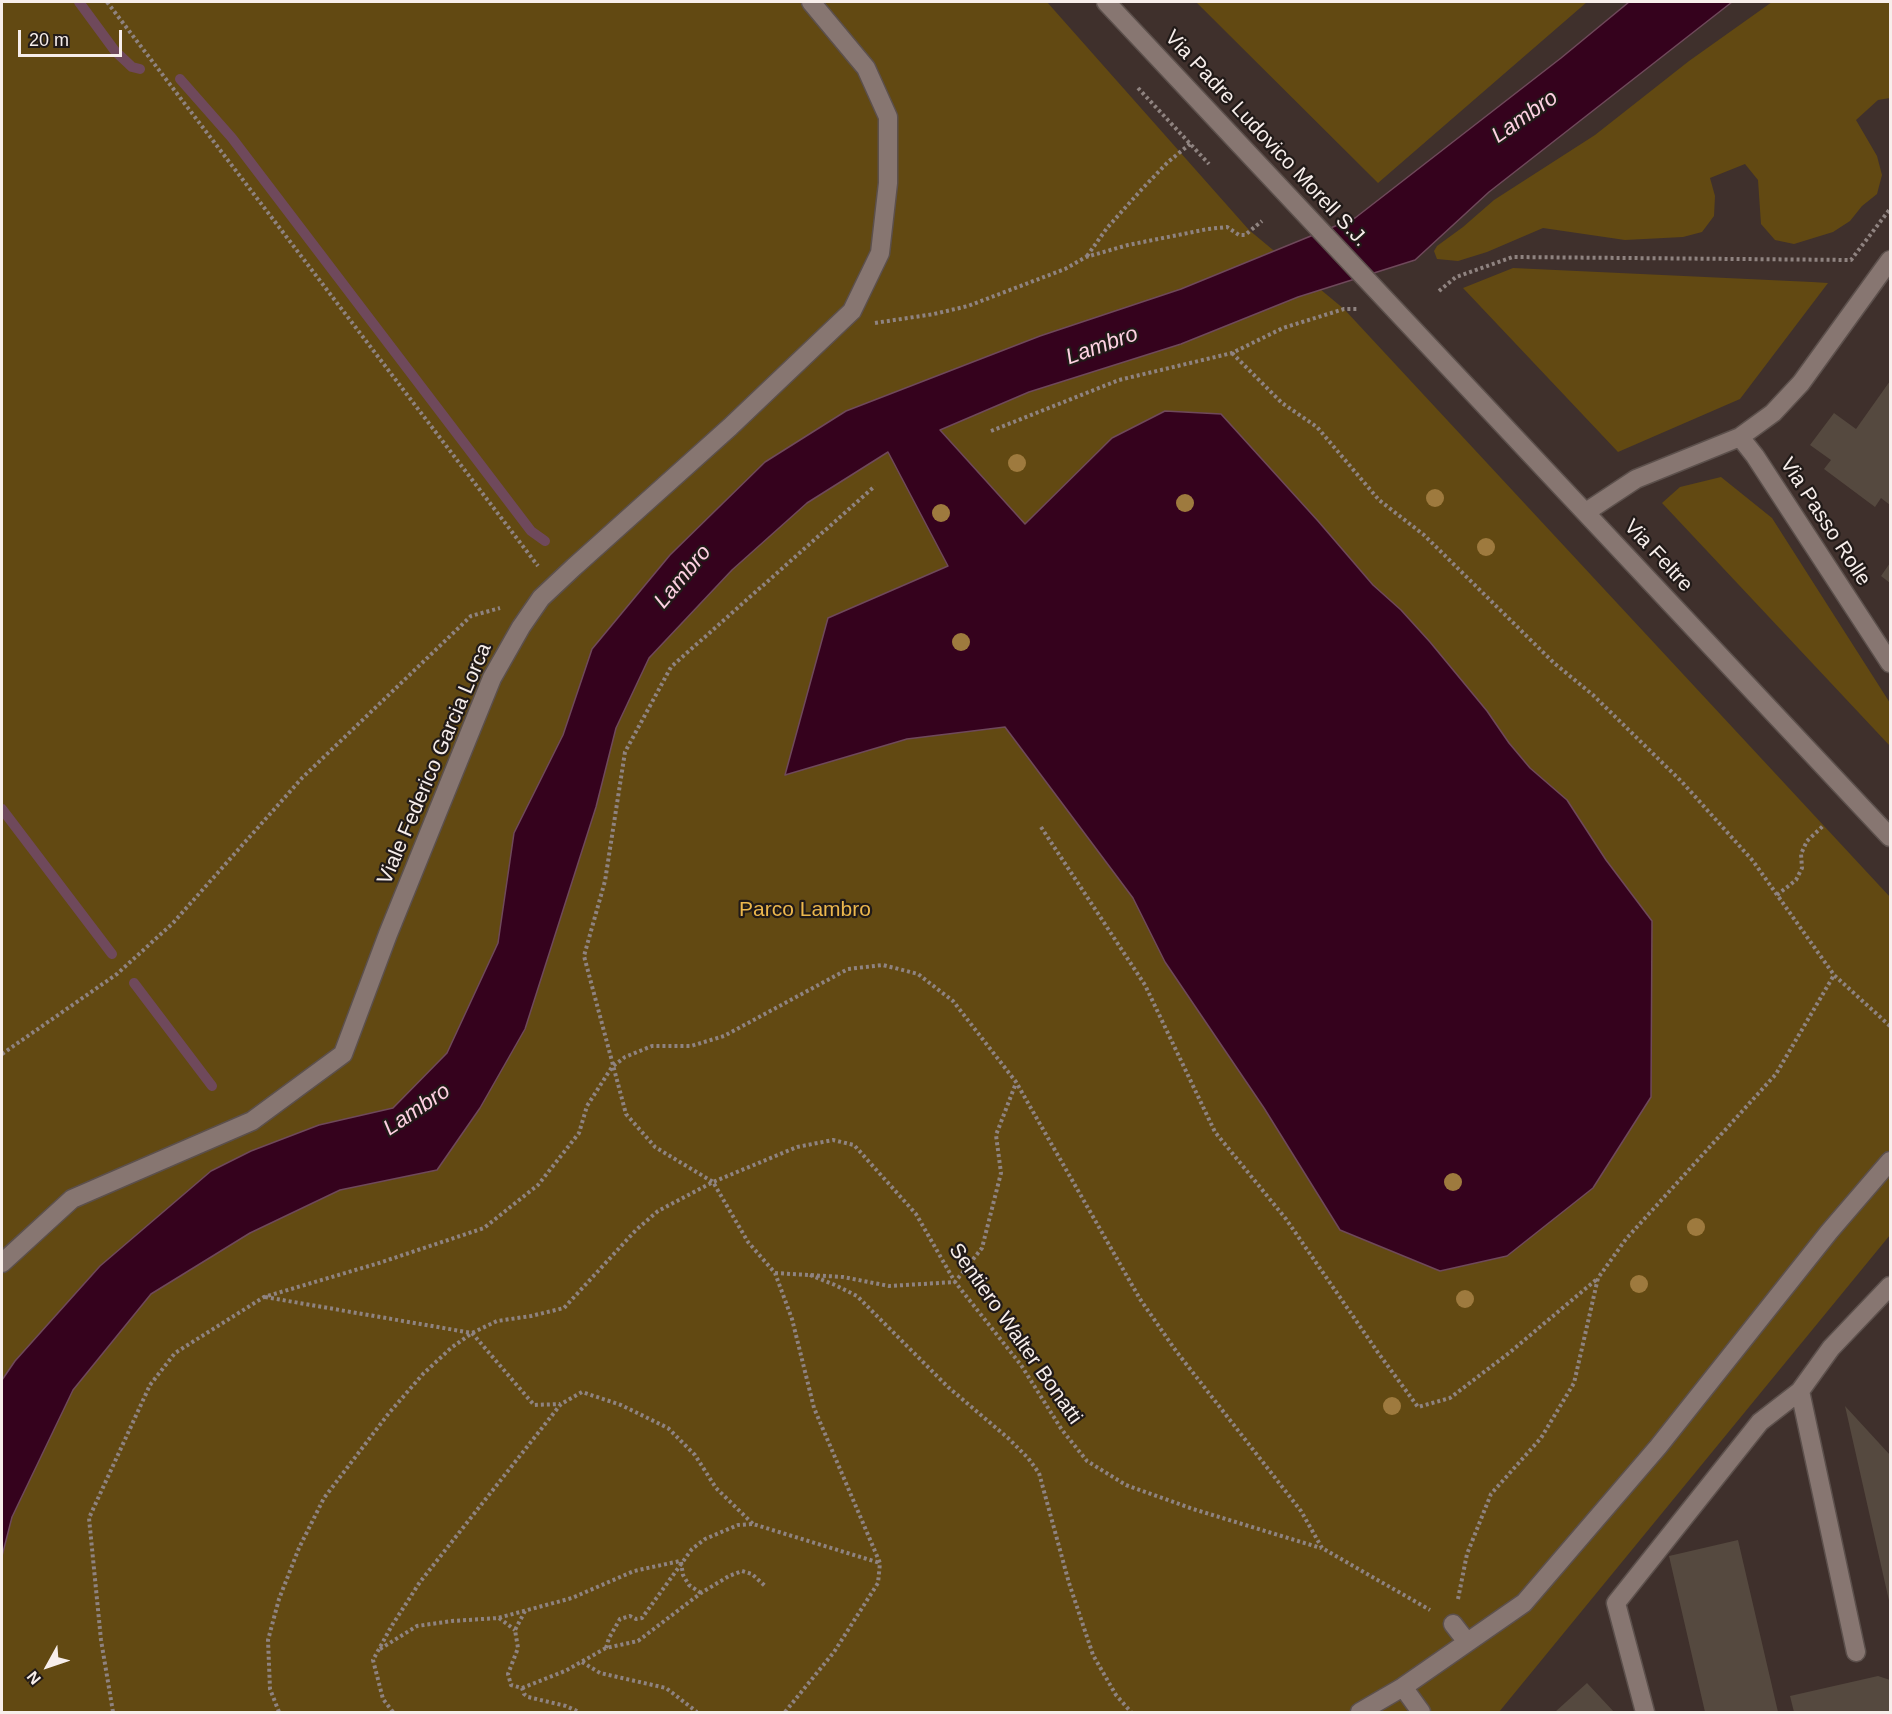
<!DOCTYPE html>
<style>
body{margin:0}
#map{position:relative;width:1892px;height:1714px;overflow:hidden;background:#3f302c;font-family:Arial,sans-serif}
canvas{display:block}
.frame{position:absolute;inset:0;border:3px solid #f7eeeb;pointer-events:none}
.north{position:absolute;left:18px;top:1636px;width:60px;height:60px;-webkit-text-stroke:4px #211a18;paint-order:stroke;rotate:230deg;font-size:16px;font-weight:700;line-height:24px;text-align:center;color:#f7eeeb}
.north::after{content:'';display:block;margin:auto;width:21px;height:27px;background:#f7eeeb;clip-path:polygon(50% 0,100% 100%,50% 72%,0 100%)}
.scale{position:absolute;left:18px;top:30px;width:104px;height:27px;box-sizing:border-box;border:3px solid #f7eeeb;border-top:0;padding-left:8px;font-size:18px;line-height:21px;white-space:nowrap;color:#f7eeeb;-webkit-text-stroke:4px #211a18;paint-order:stroke}
</style>
<div id="map">
<canvas width="1892" height="1714"></canvas>
<div class="frame"></div>
<div class="north">N</div>
<div class="scale">20 m</div>
</div>
<script>
const context = document.querySelector('canvas').getContext('2d');
context.lineJoin = 'round';
function paint(path, color) { context.fillStyle = color; context.fill(path, 'evenodd'); }
const poly = rows => new Path2D(rows.map(r => 'M' + r).join(''));
function trace(path, color, width, dash) { context.strokeStyle = color; context.lineWidth = width; context.lineCap = dash ? 'butt' : 'round'; context.setLineDash(dash || []); context.stroke(path); }
function drawText(font, color, halo, rows, align = 'center') {
  context.font = font + ' Arial,sans-serif'; context.lineWidth = 4.5; context.setLineDash([]); context.textBaseline = 'middle'; context.strokeStyle = halo; context.fillStyle = color; for (const [text, x, y, turn = 0] of rows) {
    context.save(); context.translate(x, y); context.rotate((+turn || 0) * Math.PI / 180); context.textAlign = isNaN(turn) ? turn : align; if (halo) context.strokeText(text, 0, 0); context.fillText(text, 0, 0); context.restore();
  }
}
const green = poly([
 [2,2,1047,2,1249,230,1344,309,1890,897,1890,1235,1499,1712,2,1712],
 [1196,2,1587,2,1378,183],
 [1772,2,1890,2,1890,98,1878,100,1856,120,1877,156,1882,175,1877,194,1862,206,1850,221,1833,232,1794,244,1775,240,1761,224,1758,180,1745,164,1710,178,1715,196,1714,216,1702,232,1683,237,1625,240,1543,228,1487,252,1458,261,1437,259,1434,251,1437,246,1463,227,1494,200,1595,135,1689,61],
 [1513,268,1812,282,1828,283,1740,399,1618,452,1463,288],
 [1721,477,1772,518,1890,703,1890,746,1662,503,1680,487]
]);
const water = poly([
 [1629,2,1732,2,1489,192,1415,260,1298,297,1181,344,1029,392,940,430,1025,524,1112,438,1165,411,1221,414,1318,521,1373,585,1401,610,1430,642,1487,711,1509,743,1530,768,1567,800,1606,860,1652,921,1651,1097,1593,1188,1507,1256,1440,1271,1340,1230,1264,1108,1165,962,1133,898,1005,727,907,739,785,775,828,618,948,566,888,452,807,503,732,570,649,658,616,728,596,807,525,1029,480,1108,437,1170,340,1190,250,1233,151,1294,73,1390,12,1517,2,1556,2,1380,15,1361,100,1266,211,1171,251,1151,319,1125,393,1108,447,1053,498,943,514,833,563,735,592,649,670,555,765,462,846,411,1040,336,1181,289,1355,218,1561,58,1629,2]
]);
const stream = poly([
 [79,2,115,51,132,67,140,69],
 [180,79,232,138,531,531,545,541],
 [2,809,112,954],
 [134,983,212,1086]
]);
const building = poly([
 [1890,381,1890,505,1881,498,1875,507,1824,469,1831,460,1810,445,1834,413,1856,429],
 [1890,563,1890,583,1881,576],
 [1845,1406,1890,1455,1890,1605],
 [1738,1540,1778,1712,1705,1712,1669,1556],
 [1878,1676,1890,1680,1890,1712,1794,1712,1790,1696],
 [1587,1683,1614,1712,1555,1712]
]);
const path = poly([
 [107,2,538,566],
 [1138,88,1209,164],
 [1087,256,1107,228,1142,189,1168,162,1190,144],
 [1439,291,1456,277,1513,257,1851,260,1890,209],
 [875,323,934,314,968,306,1065,269,1086,257,1128,245,1208,229,1227,227,1239,235,1245,235,1262,221],
 [1232,353,1282,403,1317,427,1379,500,1424,535,1554,663,1593,695,1682,782,1753,861,1834,975,1890,1026],
 [991,431,1119,380,1232,353,1283,328,1344,309,1359,309],
 [1041,827,1145,985,1215,1132,1286,1219,1379,1354,1418,1407,1450,1398,1509,1353,1597,1279],
 [1777,895,1796,880,1802,868,1801,854,1807,841,1824,825],
 [2,1054,117,974,173,923,302,778,471,616,500,608],
 [775,1273,843,1277,889,1286,955,1282,982,1248,1001,1173,996,1135,1016,1083],
 [810,1275,835,1285,857,1296,948,1387,1008,1438,1028,1458,1039,1473,1069,1583,1093,1655,1116,1695,1131,1712],
 [265,1297,472,1333,534,1405,560,1404],
 [681,1562,683,1575,689,1585,701,1593],
 [1458,1599,1467,1554,1491,1494,1541,1438,1574,1383,1598,1278,1626,1239,1776,1074,1834,975],
 [525,1611,515,1630,518,1648,508,1674,511,1685,522,1688,524,1694,528,1697,566,1706,579,1712],
 [499,1618,515,1630],
 [606,1648,609,1638,620,1619,630,1616,636,1619,642,1618,692,1549,705,1539,738,1525,753,1524,880,1563],
 [380,1649,417,1626,452,1621,498,1618,572,1598,634,1571,680,1561],
 [582,1662,600,1673,666,1688,697,1712],
 [522,1688,565,1671,606,1648,638,1641,701,1593,729,1576,742,1571,752,1574,765,1586],
 [113,1712,101,1640,89,1518,150,1385,175,1353,264,1297,379,1263,484,1228,538,1185,579,1133,587,1106,612,1067,625,1057,652,1046,691,1046,724,1036,848,969,883,965,918,974,953,1001,1016,1082,1140,1299,1176,1351,1301,1511,1322,1548,1430,1610],
 [279,1712,270,1689,268,1640,279,1599,299,1548,324,1498,389,1413,423,1374,451,1348,472,1333,497,1321,531,1316,564,1308,636,1230,658,1211,713,1182,797,1147,833,1140,854,1145,916,1214,955,1282,1021,1365,1062,1430,1087,1461,1126,1485,1193,1509,1321,1548],
 [393,1712,383,1699,373,1660,391,1627,420,1582,561,1404,582,1392,621,1405,668,1428,695,1455,716,1488,753,1524],
 [785,1712,834,1652,878,1583,880,1563,814,1408,792,1319,775,1273,748,1242,713,1182,655,1147,626,1114,584,956,605,881,625,752,671,667,875,486]
]);
const minor = poly([
 [1106,2,1890,837],
 [1740,437,1755,456,1890,663],
 [1586,512,1636,479,1740,437,1773,413,1801,383,1890,260],
 [2,1263,72,1199,252,1121,343,1054,388,934,492,678,521,627,541,598,574,567,730,427,852,311,880,253,888,183,888,117,866,68,811,2],
 [1453,1624,1467,1642],
 [1856,1652,1800,1391,1831,1348,1890,1286],
 [1403,1687,1421,1712],
 [1360,1712,1403,1687,1524,1603,1658,1447,1829,1232,1890,1161],
 [1645,1712,1616,1603,1760,1422,1800,1391]
]);
const trees = [
 [1017,463],
 [1435,498],
 [1185,503],
 [941,513],
 [1486,547],
 [961,642],
 [1453,1182],
 [1696,1227],
 [1639,1284],
 [1465,1299],
 [1392,1406]
];
const streetNames = [
 ["Via Padre Ludovico Morell S.J.",1266,139,47],
 ["Via Passo Rolle",1825,522,57],
 ["Via Feltre",1658,556,47],
 ["Viale Federico Garcia Lorca",435,764,-67],
 ["Sentiero Walter Bonatti",1015,1334,55]
];
const parkNames = [
 ["Parco Lambro",805,910]
];
const waterNames = [
 ["Lambro",1525,117,-35],
 ["Lambro",1102,346,-20],
 ["Lambro",683,577,-50],
 ["Lambro",417,1110,-34]
];
paint(green, '#624912');
paint(water, '#35021d');
trace(water, '#6f495b', 1.5);
trace(stream, '#6f495b', 10);
paint(building, '#55493f');
trace(minor, '#5c504c', 21);
trace(path, '#8f8380', 4, [3, 3]);
trace(minor, '#877671', 18);
context.fillStyle = '#9e7a3e';
for (const [x, y] of trees) { context.beginPath(); context.arc(x, y, 9, 0, 2 * Math.PI); context.fill(); }
drawText('21px', '#f7eeeb', '#211a18', streetNames);
drawText('21px', '#ecb74d', '#211a18', parkNames);
drawText('italic 22px', '#fed1e2', '#211a18', waterNames);
</script>
